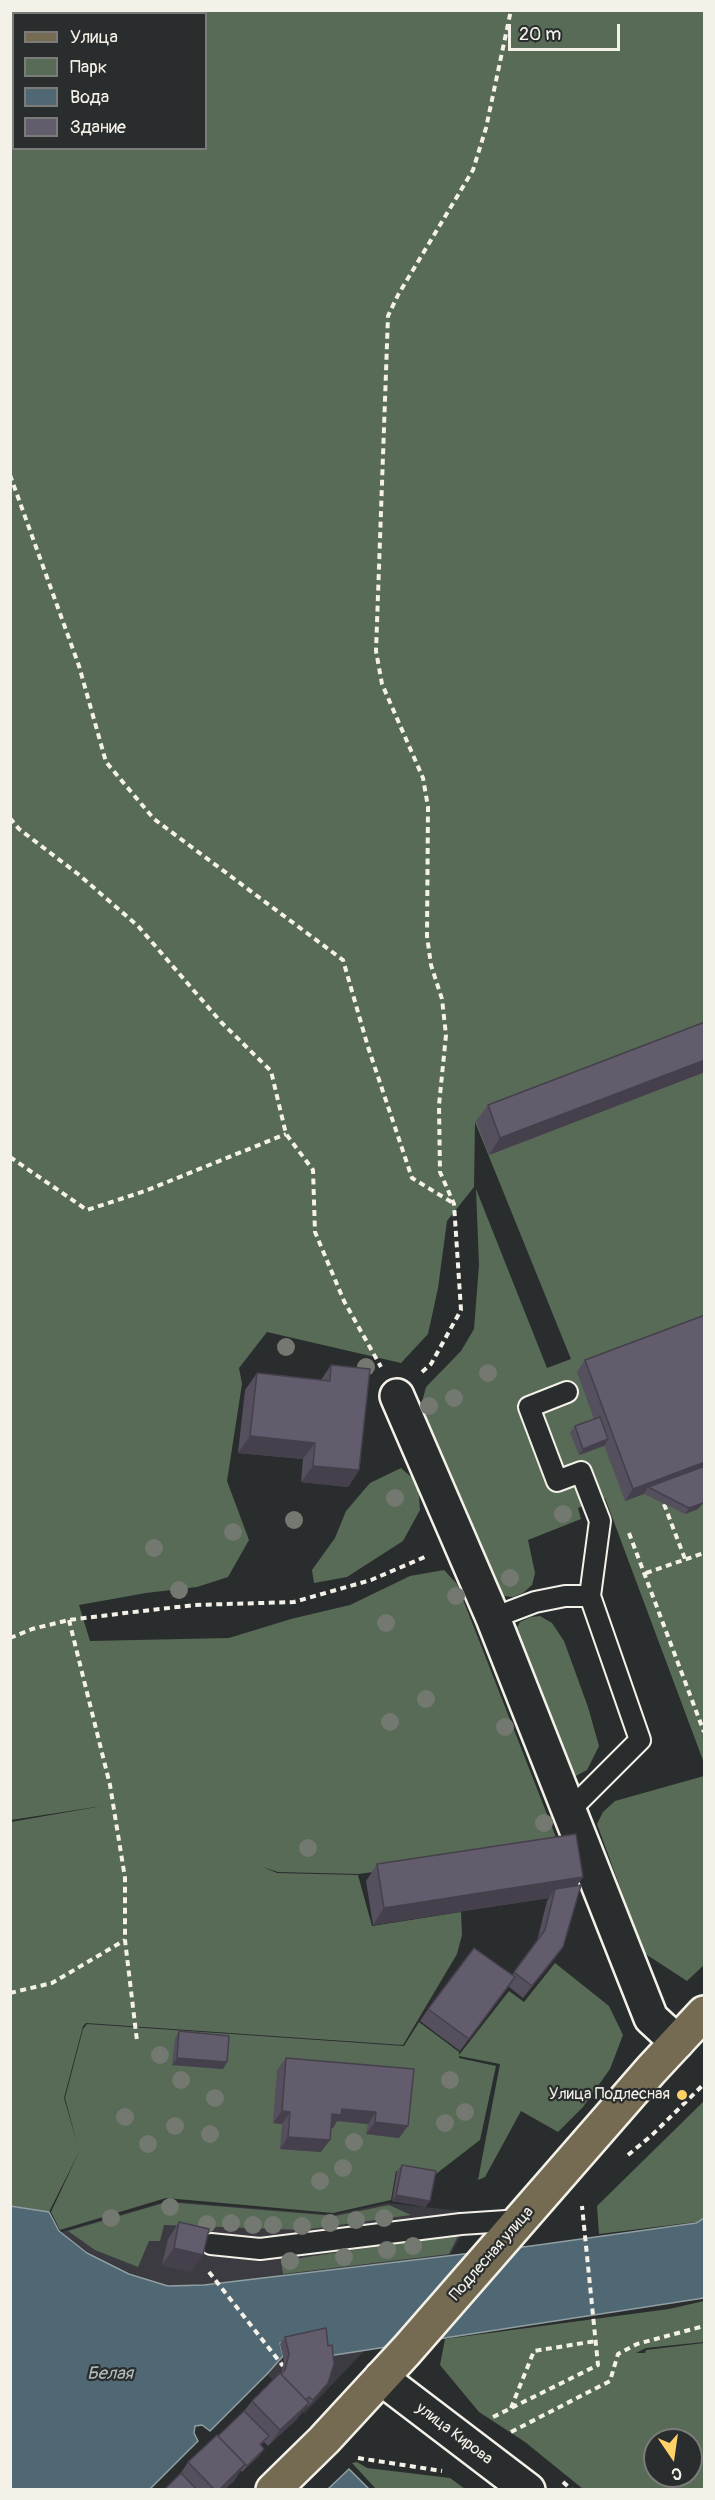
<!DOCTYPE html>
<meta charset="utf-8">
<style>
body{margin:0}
#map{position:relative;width:715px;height:2500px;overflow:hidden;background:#2a2d2e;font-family:Pangolin,sans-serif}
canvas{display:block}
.frame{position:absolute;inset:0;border:12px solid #f4f1e8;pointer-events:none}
.legend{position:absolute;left:12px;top:12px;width:195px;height:138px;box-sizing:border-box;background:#2a2d2e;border:2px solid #7b7b78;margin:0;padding:8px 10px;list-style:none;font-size:18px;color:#f4f1e8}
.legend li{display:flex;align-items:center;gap:12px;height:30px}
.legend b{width:30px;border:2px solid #7b7b78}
.north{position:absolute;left:643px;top:2428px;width:60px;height:60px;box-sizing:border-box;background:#2a2d2e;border:2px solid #7b7b78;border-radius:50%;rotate:167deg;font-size:16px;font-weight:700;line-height:24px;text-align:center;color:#f4f1e8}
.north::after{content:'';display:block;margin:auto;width:21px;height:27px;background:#ffd166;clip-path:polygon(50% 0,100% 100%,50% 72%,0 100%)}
.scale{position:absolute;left:508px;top:24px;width:112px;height:27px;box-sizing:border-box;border:3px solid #f4f1e8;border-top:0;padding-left:8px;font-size:18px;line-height:21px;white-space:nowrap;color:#f4f1e8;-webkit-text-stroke:4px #2a2d2e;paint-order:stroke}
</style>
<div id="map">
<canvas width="715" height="2500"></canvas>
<div class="frame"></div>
<ul class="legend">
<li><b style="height:8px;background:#746b52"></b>Улица</li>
<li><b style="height:16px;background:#586b56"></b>Парк</li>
<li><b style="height:16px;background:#4f6874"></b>Вода</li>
<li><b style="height:16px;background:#635c6d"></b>Здание</li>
</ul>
<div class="north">С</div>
<div class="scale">20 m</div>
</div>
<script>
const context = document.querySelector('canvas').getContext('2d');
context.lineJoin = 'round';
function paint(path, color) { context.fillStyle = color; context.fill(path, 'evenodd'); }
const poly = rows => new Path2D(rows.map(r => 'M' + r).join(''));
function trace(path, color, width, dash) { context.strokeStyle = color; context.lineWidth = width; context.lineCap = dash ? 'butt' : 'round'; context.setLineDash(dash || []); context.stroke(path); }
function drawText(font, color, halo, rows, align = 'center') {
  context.font = font + ' Pangolin,sans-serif'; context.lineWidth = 4.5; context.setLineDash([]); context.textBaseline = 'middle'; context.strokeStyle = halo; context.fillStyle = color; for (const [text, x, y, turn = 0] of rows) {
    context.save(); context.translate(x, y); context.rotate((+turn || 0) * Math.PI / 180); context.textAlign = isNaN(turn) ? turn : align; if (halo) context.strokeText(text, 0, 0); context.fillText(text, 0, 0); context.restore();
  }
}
const built = poly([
 [168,2201,334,2215,388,2203,460,2211,461,2236,450,2255,204,2285,168,2285,130,2273,88,2252,61,2232],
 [321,2335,328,2355,366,2349,304,2414,267,2374,283,2356,280,2343]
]);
const green = poly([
 [11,11,704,11,704,1763,605,1498,578,1508,581,1519,528,1540,535,1573,532,1585,523,1593,513,1597,502,1596,493,1583,428,1433,422,1402,426,1387,461,1351,474,1329,479,1265,476,1189,547,1368,571,1359,475,1122,474,1187,447,1221,438,1288,428,1334,401,1363,267,1332,239,1368,242,1384,227,1481,249,1540,228,1577,197,1587,146,1593,79,1605,90,1641,229,1638,291,1619,350,1605,410,1576,444,1570,457,1584,559,1845,359,1874,278,1872,263,1867,277,1873,358,1875,372,1926,461,1912,462,1935,457,1954,403,2045,86,2023,83,2026,64,2098,77,2143,65,2098,83,2029,87,2024,404,2046,419,2022,459,2052,459,2055,509,1991,524,2002,555,1963,609,2006,623,2035,610,2069,583,2107,558,2132,521,2111,485,2177,478,2180,500,2064,459,2056,459,2058,496,2066,480,2140,432,2177,396,2171,391,2200,333,2213,166,2198,60,2230,51,2212,80,2150,49,2212,11,2206,11,1822,102,1806,11,1820],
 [14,14,206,14,206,148,14,148],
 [401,1468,418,1483,420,1510,403,1541,347,1577,314,1583,312,1570,335,1538,346,1511,370,1483],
 [540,1616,552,1623,564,1641,588,1707,599,1746,587,1770,572,1778,513,1635,520,1622,531,1617],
 [704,1776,704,1965,687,1981,644,1953,597,1824,603,1812,615,1801],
 [704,2101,704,2217,696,2222,599,2234,597,2206],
 [167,2202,335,2216,389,2205,411,2215,303,2230,164,2225,160,2241,149,2241,138,2267,95,2250,68,2231],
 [459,2234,449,2254,283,2274,281,2261],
 [704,2301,704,2342,646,2348,636,2353,645,2353,646,2350,704,2343,704,2489,583,2489,525,2442,479,2412,440,2365,445,2339,669,2309],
 [655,2440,691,2440,691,2476,655,2476],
 [357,2462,367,2468,450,2478,465,2489,376,2489,352,2463]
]);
const water = poly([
 [10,2206,49,2212,59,2231,87,2253,129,2274,168,2286,204,2285,531,2246,696,2223,704,2218,704,2298,328,2356,321,2335,280,2343,283,2356,267,2374,210,2431,202,2425,195,2426,194,2433,198,2441,150,2489,11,2489,10,2206],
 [349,2469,369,2489,328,2489,349,2469]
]);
const path = poly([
 [10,475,79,666,106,762,154,819,343,960,368,1047,412,1178,453,1203],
 [10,818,19,829,78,874,138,926,221,1022,271,1071,286,1134,313,1170,315,1232,344,1301,381,1367],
 [10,1157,87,1210,145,1191,286,1134],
 [422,1372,431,1364,461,1310,454,1204,440,1172,439,1105,446,1035,442,999,431,965,427,936,428,807,423,778,382,684,376,651,388,316,398,295,473,170,486,128,511,10],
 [664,1504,685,1559],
 [629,1533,704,1732],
 [646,1573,704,1553],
 [69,1620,110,1785,125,1878,125,1940,137,2041],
 [10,1638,32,1629,69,1620,125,1613,195,1605,294,1602,371,1580,427,1556],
 [10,1993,52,1983,125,1940],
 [682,2095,688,2100],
 [628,2155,651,2136,704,2084],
 [209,2272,283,2366],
 [511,2408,534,2351,596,2341],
 [493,2417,598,2365,582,2206],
 [511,2432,610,2381,618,2354,637,2344,704,2326],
 [358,2458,442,2471],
 [563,2482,572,2490]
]);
const service = poly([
 [567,1392,529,1407,557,1481,581,1472,600,1521,590,1596,640,1740,568,1812],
 [493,1618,535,1602,565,1596,590,1596],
 [211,2244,260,2249,461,2224,521,2220]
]);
const minor = poly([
 [397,1396,493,1618,651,2018,677,2042],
 [381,2378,528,2490]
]);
const primary = poly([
 [273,2490,324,2440,407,2350,651,2070,704,2013]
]);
const trees = [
 [286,1347],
 [366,1367],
 [488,1373],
 [454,1398],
 [429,1406],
 [395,1498],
 [563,1514],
 [294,1520],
 [233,1532],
 [154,1548],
 [510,1578],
 [179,1590],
 [456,1596],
 [386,1623],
 [426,1699],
 [390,1722],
 [505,1727],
 [544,1823],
 [308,1848],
 [160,2055],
 [181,2080],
 [450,2080],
 [215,2098],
 [465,2112],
 [125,2117],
 [445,2123],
 [175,2126],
 [210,2134],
 [354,2142],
 [148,2144],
 [343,2168],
 [320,2181],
 [170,2207],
 [111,2218],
 [384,2218],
 [356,2220],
 [231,2223],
 [330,2223],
 [207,2224],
 [253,2225],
 [273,2225],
 [302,2226],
 [413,2246],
 [387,2250],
 [344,2257],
 [290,2261]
];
const wall = poly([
 [705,1022,705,1072,489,1155,476,1121,488,1105],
 [585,1360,703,1503,698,1509,685,1514,644,1494,625,1501,604,1445,579,1455,570,1433,575,1426,594,1419,577,1372],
 [331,1365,359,1470,348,1487,301,1482,303,1459,238,1453,245,1390,257,1373,321,1380],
 [377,1864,583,1877,577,1885,554,1959,523,1998,508,1986,460,2051,420,2021,428,2009,512,1975,537,1941,547,1901,549,1898,373,1925,366,1881],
 [179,2031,227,2062,223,2069,172,2065,175,2038],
 [286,2058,414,2069,399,2138,366,2134,368,2124,337,2121,333,2128,331,2127,321,2152,280,2149,282,2124,273,2123,277,2070],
 [402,2165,426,2207,392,2201,397,2171],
 [179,2222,191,2272,162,2265,168,2239],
 [285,2337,328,2383,308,2407,307,2405,297,2419,268,2446,264,2442,261,2445,260,2455,242,2472,241,2470,234,2481,224,2490,164,2490,181,2473,188,2462,218,2436,244,2411,252,2401,281,2374,284,2361,280,2344]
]);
const shadedWall = poly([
 [705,1060,705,1072,489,1155,500,1138],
 [250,1436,315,1443,303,1459,238,1453],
 [608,1439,604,1446,579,1455,583,1449],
 [705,1462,705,1471,648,1487,644,1494,625,1501,633,1489],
 [313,1466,359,1470,348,1487,301,1482],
 [703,1503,698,1509,685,1514,689,1508],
 [583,1877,571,1894,555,1889,549,1898,373,1925,384,1908],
 [563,1947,554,1959,523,1998,532,1986],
 [177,2058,227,2062,223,2069,172,2065],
 [342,2109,376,2112,368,2124,337,2121,333,2128,323,2127,332,2114],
 [282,2111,290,2112,282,2124,273,2123],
 [375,2122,408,2126,399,2138,366,2134],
 [288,2137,330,2140,321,2152,280,2149],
 [396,2195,430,2201,426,2207,392,2201],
 [174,2248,203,2255,191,2272,162,2265],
 [309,2403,297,2419,268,2446,280,2430],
 [264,2449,260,2455,242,2472,247,2466],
 [245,2464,234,2481,224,2490,219,2490]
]);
const building = poly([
 [705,1022,705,1060,500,1138,488,1105,705,1022],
 [705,1315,705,1462,633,1489,585,1360,705,1315],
 [331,1365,370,1369,359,1470,313,1466,315,1443,250,1436,257,1373,330,1381,331,1365],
 [600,1417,608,1439,583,1449,575,1426,600,1417],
 [705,1466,705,1498,703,1503,689,1508,648,1487,705,1466],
 [576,1834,583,1877,384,1908,377,1864,576,1834],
 [581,1885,563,1947,532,1986,514,1972,545,1930,555,1889,581,1885],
 [474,1948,515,1977,469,2039,428,2009,474,1948],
 [179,2031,229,2036,227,2062,177,2058,179,2031],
 [286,2058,414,2069,408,2126,375,2122,376,2112,342,2109,341,2115,332,2114,330,2140,288,2137,290,2112,282,2111,286,2058],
 [402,2165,436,2171,430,2201,396,2195,402,2165],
 [179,2222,209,2229,203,2255,174,2248,179,2222],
 [326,2328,328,2346,332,2345,334,2364,328,2383,313,2400,309,2397,306,2400,281,2374,285,2370,289,2354,285,2337,326,2328],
 [280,2373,309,2403,280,2430,252,2401,280,2373],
 [244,2411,269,2436,260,2444,264,2449,247,2466,218,2436,244,2411],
 [217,2435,245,2464,219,2490,215,2490,188,2462,217,2435],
 [181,2473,197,2490,164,2490,181,2473]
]);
const markers = [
 [682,2095,6,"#ffd166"]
];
const poiNames = [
 ["Улица Подлесная",670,2095]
];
const streetNames = [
 ["Подлесная улица",492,2254,-49],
 ["улица Кирова",454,2434,37]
];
const waterNames = [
 ["Белая",110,2374]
];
paint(built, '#3b3b41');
paint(green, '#586b56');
paint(water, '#4f6874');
trace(water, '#919fa2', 1.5);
trace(service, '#f4f1e8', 24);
trace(minor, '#f4f1e8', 38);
trace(primary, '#f4f1e8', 38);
trace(path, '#f4f1e8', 4, [6, 4.5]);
trace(service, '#2a2d2e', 20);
trace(minor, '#2a2d2e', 33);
trace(primary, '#746b52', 33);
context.fillStyle = '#737870';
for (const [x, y] of trees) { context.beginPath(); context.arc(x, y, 9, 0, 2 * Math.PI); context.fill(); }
paint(wall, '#554f5e');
paint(shadedWall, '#45404c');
paint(building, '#635c6d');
trace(building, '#45404c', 1.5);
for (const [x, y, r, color] of markers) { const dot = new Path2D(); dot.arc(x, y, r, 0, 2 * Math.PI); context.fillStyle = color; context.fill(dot); trace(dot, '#2a2d2e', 2); }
drawText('16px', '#f4f1e8', '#2a2d2e', poiNames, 'right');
drawText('16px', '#f4f1e8', '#2a2d2e', streetNames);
drawText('italic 18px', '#b2baba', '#2a2d2e', waterNames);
</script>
